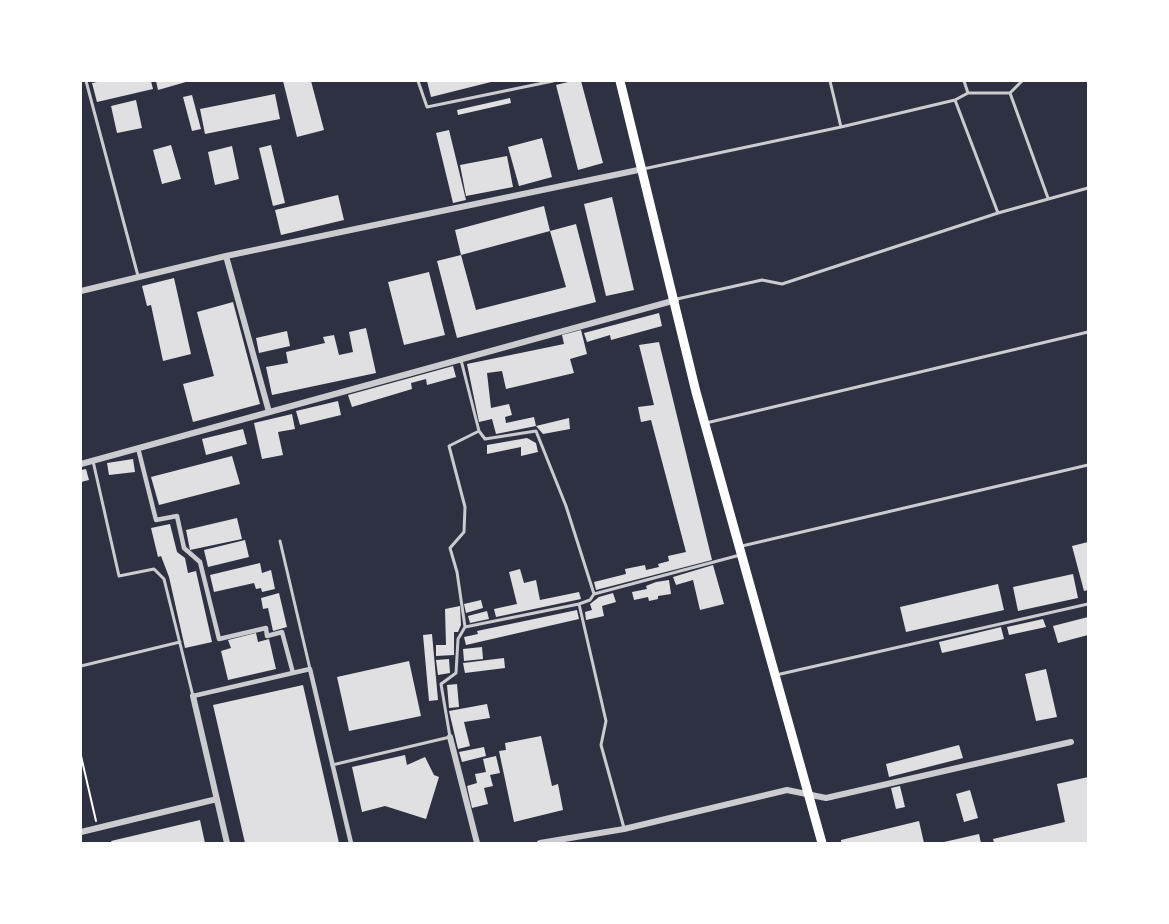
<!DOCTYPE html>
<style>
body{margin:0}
#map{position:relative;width:1169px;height:924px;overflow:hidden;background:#2d3142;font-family:"IBM Plex Serif",serif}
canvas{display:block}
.frame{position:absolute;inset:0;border:82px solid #fff;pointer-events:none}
</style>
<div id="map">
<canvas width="1169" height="924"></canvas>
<div class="frame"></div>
</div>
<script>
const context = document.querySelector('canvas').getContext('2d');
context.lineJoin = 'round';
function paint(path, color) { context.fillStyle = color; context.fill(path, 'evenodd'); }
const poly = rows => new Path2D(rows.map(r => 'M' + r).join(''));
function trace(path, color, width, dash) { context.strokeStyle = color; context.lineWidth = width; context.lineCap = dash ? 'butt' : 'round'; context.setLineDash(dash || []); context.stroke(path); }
const building = poly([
 [102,81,151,81,153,89,97,102,92,83],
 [156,81,186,81,186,82,158,90],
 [283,81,311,81,324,130,297,137],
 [427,81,491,81,491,82,431,97],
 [572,81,581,81,603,163,578,170,556,85],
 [275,94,280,119,205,134,200,109],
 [192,95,201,129,192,131,183,97],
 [510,98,511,103,458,115,457,110],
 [136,100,142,128,117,133,111,106],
 [449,130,466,200,453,203,436,133],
 [542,138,552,177,519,186,508,147],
 [171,145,181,179,162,184,153,150],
 [271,145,285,203,273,206,259,148],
 [232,146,239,179,215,185,208,152],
 [507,156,513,187,466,196,460,165],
 [338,195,344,220,281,235,275,210],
 [612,197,634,290,606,296,584,204],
 [544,206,550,231,461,255,455,230],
 [576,224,596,302,457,338,437,261,461,255,476,310,566,287,550,231],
 [429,272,445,335,404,345,388,282],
 [174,278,191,354,163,361,151,305,147,306,142,286],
 [233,302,260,404,193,422,183,384,214,376,197,312],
 [659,313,662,326,611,340,610,335,587,342,584,333],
 [366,328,376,373,272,395,266,367,288,363,286,352,325,343,323,337,334,335,339,355,353,352,349,332],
 [581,330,587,354,570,359,574,373,506,389,502,371,487,373,491,408,509,404,512,415,505,417,506,423,534,417,536,426,569,418,570,429,543,434,536,426,496,434,492,419,479,422,467,364,564,344,562,335],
 [287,331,290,346,259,353,256,338],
 [659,342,712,560,596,590,594,582,626,574,625,569,645,565,646,570,659,567,658,564,669,561,668,556,686,552,651,420,641,422,638,407,654,405,639,345],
 [453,366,456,377,427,385,426,379,411,383,412,389,352,407,348,395],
 [338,401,341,415,300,425,296,411],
 [292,414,295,429,278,432,283,455,262,459,254,423],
 [243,429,247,444,206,455,202,439],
 [527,438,536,443,538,452,521,456,521,447,487,454,487,445],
 [232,456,240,484,159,505,151,477],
 [133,459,135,472,109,475,107,463],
 [86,469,89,480,81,482,81,470],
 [237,518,242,539,190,550,186,530],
 [170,524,177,552,185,558,188,573,196,571,212,642,185,648,169,577,161,556,158,557,151,528],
 [245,540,249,557,208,567,204,550],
 [1088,542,1088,590,1084,591,1072,546],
 [260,563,262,573,271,570,275,589,262,592,261,588,256,589,254,583,214,592,210,575],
 [713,565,724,604,700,610,693,580,676,585,673,577],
 [520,569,524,583,536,580,540,600,579,592,581,599,496,617,494,609,517,604,509,572],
 [1073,574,1078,598,1018,611,1013,587],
 [669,580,671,594,658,596,658,599,649,601,648,597,634,600,632,592,647,589,646,586,656,582],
 [998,584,1004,610,906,632,900,607],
 [279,593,287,627,273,631,268,608,263,609,261,598],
 [613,593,616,602,602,606,604,616,586,620,585,612,592,610,590,604,599,597],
 [481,600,483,608,466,613,464,604],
 [460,606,461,625,458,632,454,632,454,655,436,656,436,645,446,645,445,609],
 [577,610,579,619,466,645,464,637,478,634,477,631],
 [487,611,489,619,470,623,468,616],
 [1088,617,1088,635,1058,643,1053,626],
 [1043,619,1046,627,1009,635,1007,627],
 [1001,627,1004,639,942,653,939,642],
 [256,633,258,642,269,639,276,669,228,680,221,651,231,648,228,640],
 [432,634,438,700,429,701,423,635],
 [482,647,483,659,464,661,463,649],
 [504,658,505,668,465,673,463,663],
 [449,659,450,673,438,675,436,660],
 [409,661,421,716,349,731,337,677],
 [1046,669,1057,717,1036,721,1025,674],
 [457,684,459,707,449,708,447,685],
 [303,685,339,843,245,843,213,705],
 [487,704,490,718,464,722,470,746,458,749,449,711],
 [541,736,552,786,558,784,563,810,514,822,499,751,506,750,505,743],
 [959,745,963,758,889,777,886,764],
 [484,747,486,756,462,762,459,752],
 [405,755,407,765,425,757,434,775,439,777,426,819,385,806,362,812,352,767],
 [496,756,500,773,490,775,493,786,484,788,488,804,472,808,467,786,477,783,475,774,486,772,483,759],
 [1088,777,1088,843,994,843,993,839,1065,822,1057,784],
 [900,786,905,807,896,809,891,788],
 [970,790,978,818,964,822,956,794],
 [200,820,205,843,112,843,111,841],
 [919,821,924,843,841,843,841,840],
 [979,834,981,843,945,843,944,842]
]);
const path = poly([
 [81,756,96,821]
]);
const service = poly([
 [86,81,138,276],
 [418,81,427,107,553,81],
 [830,81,841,127],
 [964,81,968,93],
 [1010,93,1048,198],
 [1010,93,1022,81],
 [955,100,998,213],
 [643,169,841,127,955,100,968,93,1010,93],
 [677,299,762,280,782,284,998,213,1088,188],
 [461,360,479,431,485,439,536,431,566,506,594,594,590,600,579,604,606,721,601,745,624,828],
 [706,423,1088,332],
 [93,461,119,576,154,569,164,579,193,696],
 [280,541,310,669],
 [742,546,1088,465],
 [594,594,740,555],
 [465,627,457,572,450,548,464,532,465,507,449,446,479,431],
 [81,666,180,642],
 [776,675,1088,604],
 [332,765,450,737,441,684,456,673,458,639,465,627,579,604]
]);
const pedestrian = poly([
 [138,448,156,520,177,516,184,548,200,562,219,639,266,628,267,636,282,632,293,673],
 [193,696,310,669,351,843]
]);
const minor = poly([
 [226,256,269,412],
 [81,291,226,256,643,169],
 [81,464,676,300],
 [193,696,227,843],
 [450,737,477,843],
 [81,832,217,799],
 [540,843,624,829,787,790,826,798,1071,742]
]);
const primary = poly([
 [620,81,696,392,822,843]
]);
paint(building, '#e0e0e3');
trace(path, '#fff', 2);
trace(service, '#caccd0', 3);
trace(pedestrian, '#caccd0', 4.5);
trace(minor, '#caccd0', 6);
trace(primary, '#fff', 9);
</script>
